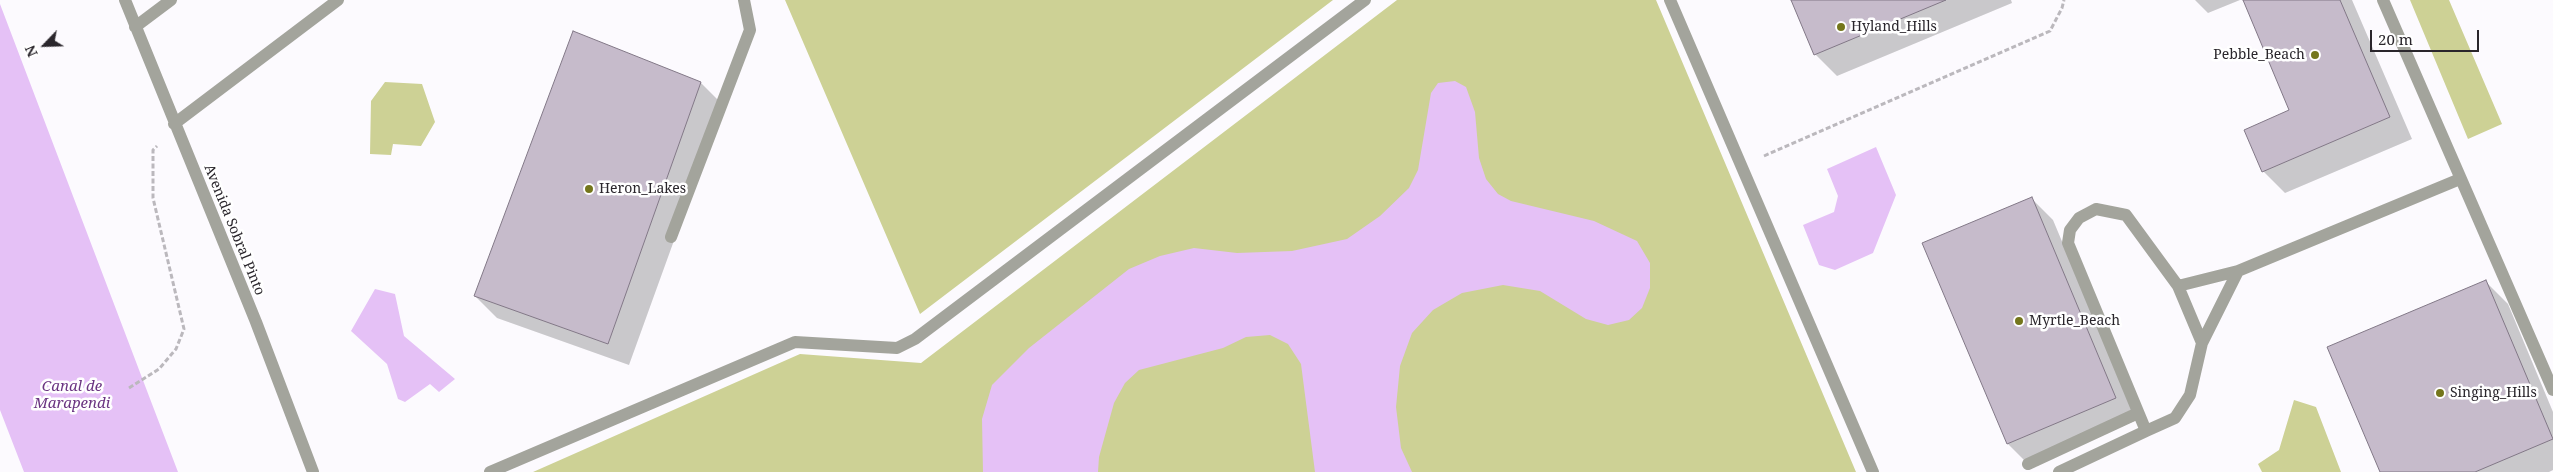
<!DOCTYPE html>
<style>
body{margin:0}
#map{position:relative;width:2553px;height:472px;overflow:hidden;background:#fcfafe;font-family:"Noto Serif",serif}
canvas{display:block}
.north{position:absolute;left:20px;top:20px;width:50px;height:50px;-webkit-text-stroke:4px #fff;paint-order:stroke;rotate:246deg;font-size:14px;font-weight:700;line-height:20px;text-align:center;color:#2a262c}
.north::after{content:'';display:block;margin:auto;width:18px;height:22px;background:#2a262c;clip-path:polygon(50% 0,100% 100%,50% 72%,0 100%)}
.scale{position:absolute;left:2370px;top:30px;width:109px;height:22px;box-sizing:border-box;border:2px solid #2a262c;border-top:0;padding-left:6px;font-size:15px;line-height:18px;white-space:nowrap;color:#2a262c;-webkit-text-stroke:4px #fff;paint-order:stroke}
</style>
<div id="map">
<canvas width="2553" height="472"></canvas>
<div class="north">N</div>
<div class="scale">20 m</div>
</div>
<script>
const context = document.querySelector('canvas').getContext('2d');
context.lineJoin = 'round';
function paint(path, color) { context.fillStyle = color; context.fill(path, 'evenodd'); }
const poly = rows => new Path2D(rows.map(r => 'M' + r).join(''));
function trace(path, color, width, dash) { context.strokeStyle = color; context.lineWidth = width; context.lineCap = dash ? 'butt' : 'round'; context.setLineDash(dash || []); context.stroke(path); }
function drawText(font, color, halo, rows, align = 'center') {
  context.font = font + ' "Noto Serif",serif'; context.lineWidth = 5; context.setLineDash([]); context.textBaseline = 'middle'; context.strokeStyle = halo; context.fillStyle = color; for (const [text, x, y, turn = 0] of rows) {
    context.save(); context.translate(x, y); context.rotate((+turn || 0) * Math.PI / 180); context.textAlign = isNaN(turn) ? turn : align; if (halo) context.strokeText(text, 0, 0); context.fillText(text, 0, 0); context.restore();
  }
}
const green = poly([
 [785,0,1333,0,920,314],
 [1397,0,1656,0,1856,472,533,472,800,354,921,363],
 [2410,0,2449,0,2502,124,2468,139],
 [385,82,422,84,435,122,421,146,393,144,391,155,370,154,371,101],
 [2294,400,2316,407,2341,472,2262,472,2258,464,2279,450]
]);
const water = poly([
 [0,4,152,404,178,472,24,472,0,410],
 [1455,81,1466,87,1475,112,1479,158,1486,179,1498,194,1511,201,1594,221,1637,241,1650,263,1650,288,1642,308,1629,320,1608,325,1586,319,1540,291,1503,285,1462,293,1433,310,1412,333,1400,366,1396,407,1401,448,1412,472,1315,472,1301,364,1288,344,1270,335,1246,337,1223,348,1139,370,1125,383,1114,403,1099,457,1098,472,983,472,982,419,992,385,1029,348,1129,269,1160,256,1194,248,1237,253,1292,251,1347,239,1380,216,1409,188,1418,170,1431,93,1438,83],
 [1876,147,1896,195,1873,253,1835,270,1819,265,1803,225,1834,212,1838,196,1827,169],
 [375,289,395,294,404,336,455,379,439,392,430,384,405,402,398,399,387,364,351,331]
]);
const shadow = poly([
 [1793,0,2011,0,2012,3,1837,76,1815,54],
 [2195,0,2240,0,2208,13],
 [2244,0,2352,0,2412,139,2285,193,2263,171,2291,110],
 [574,33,701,83,723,105,629,365,497,318,475,296],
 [2031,198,2053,220,2137,420,2030,466,2008,444,1924,244],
 [2486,282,2508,304,2553,412,2553,470,2549,472,2381,472]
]);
const building = poly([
 [1791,0,1946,0,1814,55,1791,0],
 [2243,0,2340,0,2390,117,2262,172,2244,130,2289,110,2243,0],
 [573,31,701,82,608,344,474,296,573,31],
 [2032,197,2116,398,2007,444,1922,243,2032,197],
 [2486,280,2553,439,2475,472,2380,472,2327,347,2486,280]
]);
const path = poly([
 [1764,156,2050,31,2062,8,2064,0],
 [129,388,159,369,176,349,184,329,153,198,153,150,157,146]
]);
const minor = poly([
 [125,0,256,322,313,472],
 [1670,0,1873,472],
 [2383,0,2553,390],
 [135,27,171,0],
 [174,124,338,0],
 [2096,209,2126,215,2178,286,2202,343,2190,395,2175,418,2146,431,2068,243,2070,230,2079,218,2096,209],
 [671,237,750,30,744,0],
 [2238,271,2460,179],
 [2178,286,2238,271,2202,343],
 [2028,464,2138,413],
 [490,472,795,342,897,348,915,339,1365,0],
 [2059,472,2146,431]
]);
const markers = [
 [1841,27,5,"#74761c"],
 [2315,55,5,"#74761c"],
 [589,189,5,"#74761c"],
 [2019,321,5,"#74761c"],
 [2440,393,5,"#74761c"]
];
const poiNames = [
 ["Hyland_Hills",1851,27],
 ["Pebble_Beach",2305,55,"right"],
 ["Heron_Lakes",599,189],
 ["Myrtle_Beach",2029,321],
 ["Singing_Hills",2450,393]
];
const streetNames = [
 ["Avenida Sobral Pinto",234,230,68]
];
const waterNames = [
 ["Canal de",72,387],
 ["Marapendi",72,404]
];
paint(green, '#cdd195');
paint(water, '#e5c1f6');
paint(shadow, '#0003');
paint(building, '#c6bbcb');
trace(building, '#827887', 1);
trace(path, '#bbb8bd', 3, [5, 2.5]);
trace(minor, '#a3a49c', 12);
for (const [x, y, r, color] of markers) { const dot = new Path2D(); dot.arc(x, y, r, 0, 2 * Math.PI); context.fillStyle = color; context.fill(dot); trace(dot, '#fff', 2); }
drawText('14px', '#2a262c', '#fff', poiNames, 'left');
drawText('14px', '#2a262c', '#fff', streetNames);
drawText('italic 15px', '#6b3582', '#fff', waterNames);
</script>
